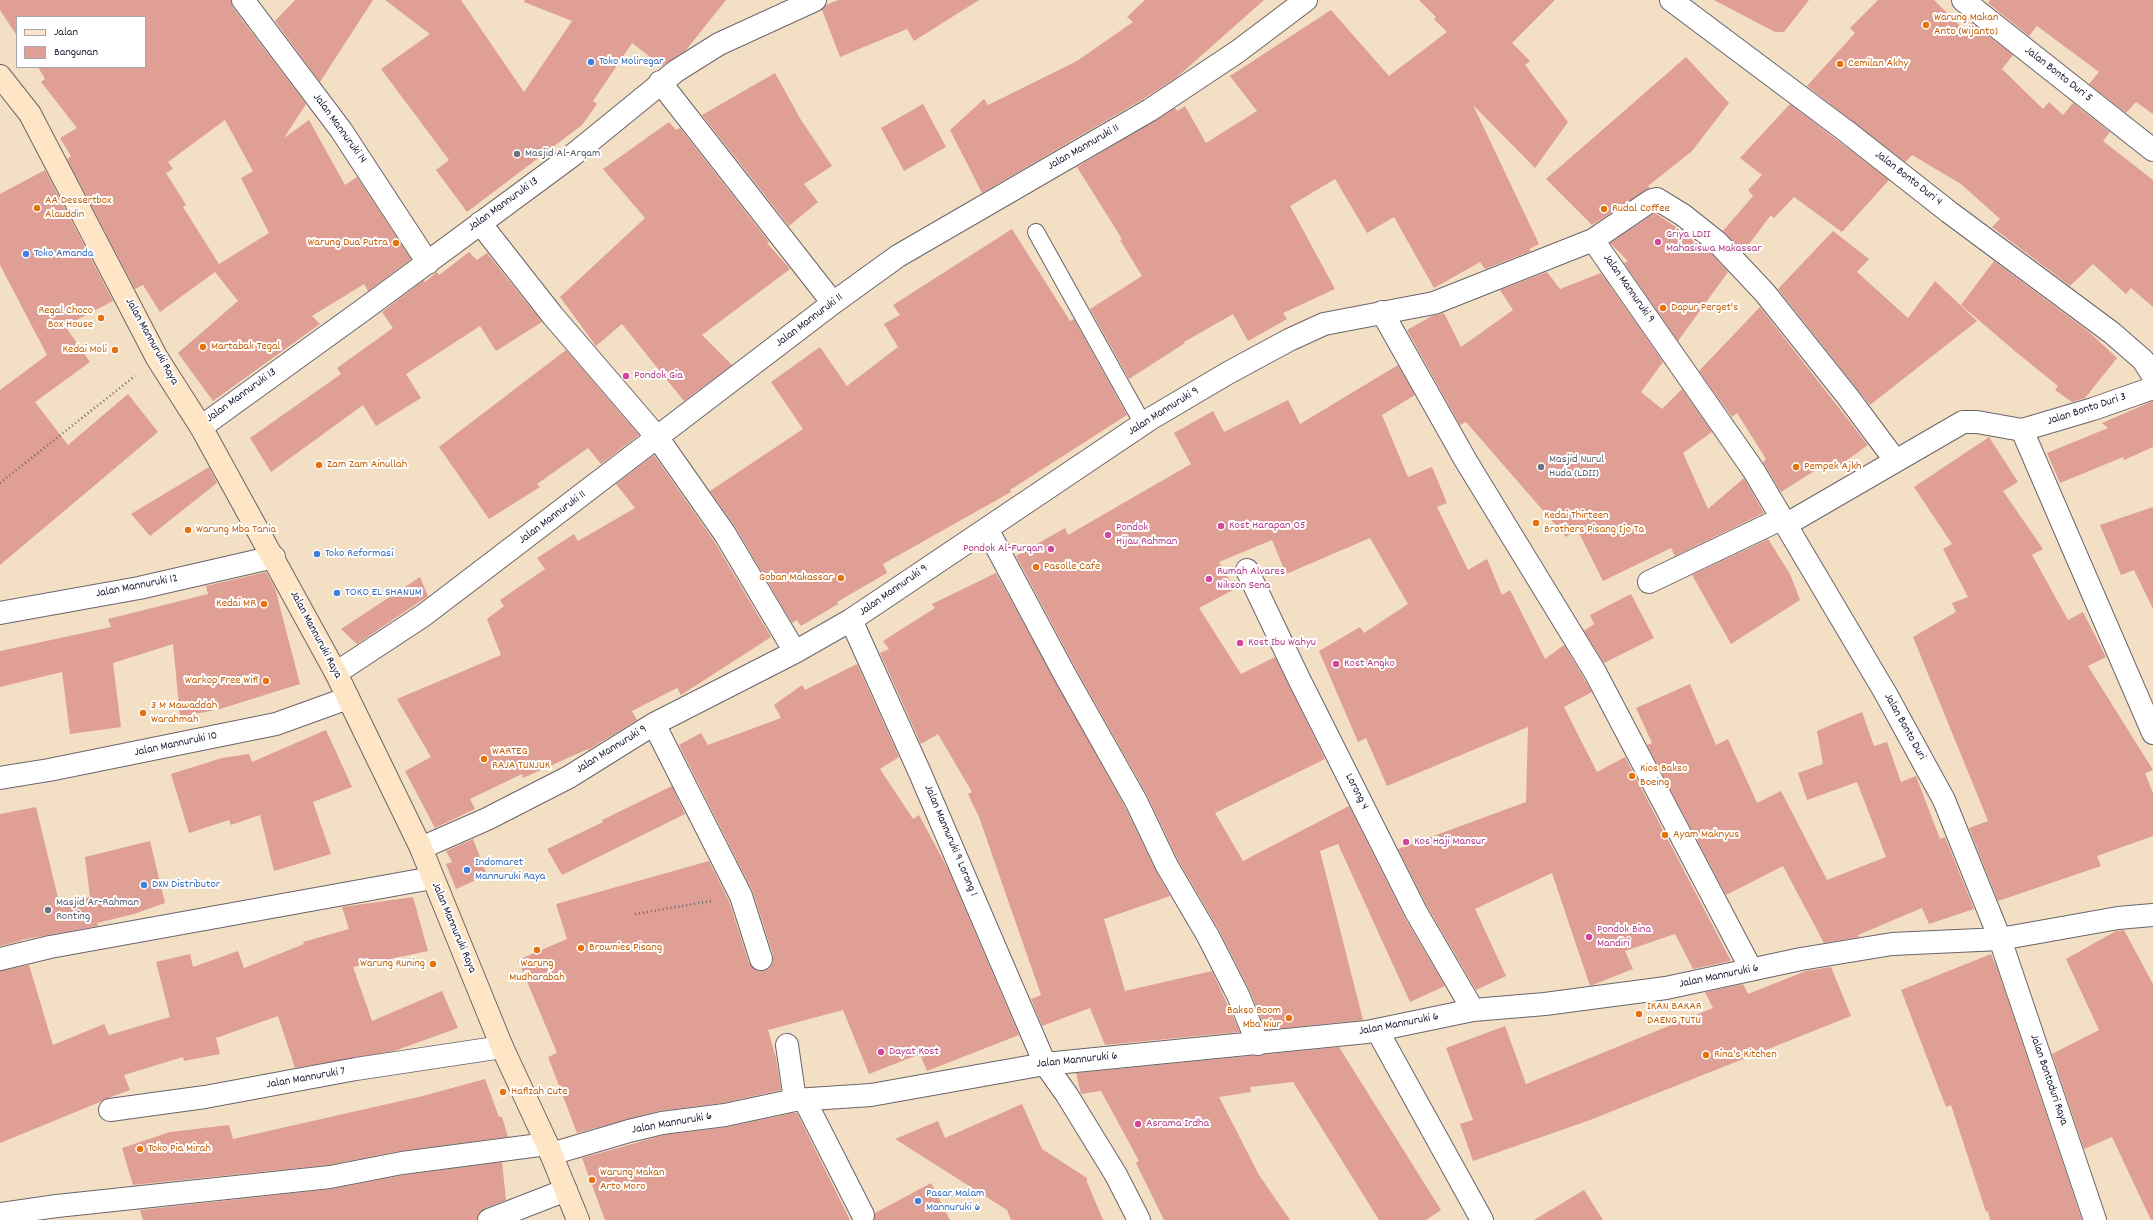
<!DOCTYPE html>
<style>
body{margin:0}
#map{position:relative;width:2153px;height:1220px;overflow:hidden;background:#f3dfc3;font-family:Dekko,sans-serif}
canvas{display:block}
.legend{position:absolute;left:16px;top:16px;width:130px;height:52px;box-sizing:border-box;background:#fff;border:1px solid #a7a7b1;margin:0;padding:5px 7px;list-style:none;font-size:12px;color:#22223b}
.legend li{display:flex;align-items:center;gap:8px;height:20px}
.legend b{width:20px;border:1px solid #a7a7b1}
</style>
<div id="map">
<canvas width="2153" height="1220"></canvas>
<ul class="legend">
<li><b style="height:5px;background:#fde5c5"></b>Jalan</li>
<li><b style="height:11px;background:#df9f94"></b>Bangunan</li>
</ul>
</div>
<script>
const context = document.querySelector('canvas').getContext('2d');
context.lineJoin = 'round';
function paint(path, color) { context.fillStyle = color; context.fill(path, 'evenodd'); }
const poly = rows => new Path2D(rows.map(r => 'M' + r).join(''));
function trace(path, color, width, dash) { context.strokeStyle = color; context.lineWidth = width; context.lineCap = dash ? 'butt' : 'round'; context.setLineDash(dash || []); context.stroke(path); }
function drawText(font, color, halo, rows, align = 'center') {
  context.font = font + ' Dekko,sans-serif'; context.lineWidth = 4; context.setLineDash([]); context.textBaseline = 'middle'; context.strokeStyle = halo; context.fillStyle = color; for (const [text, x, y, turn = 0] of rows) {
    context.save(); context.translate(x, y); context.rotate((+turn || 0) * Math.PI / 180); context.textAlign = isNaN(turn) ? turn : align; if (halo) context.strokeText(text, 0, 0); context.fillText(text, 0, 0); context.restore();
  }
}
const building = poly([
 [0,0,231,0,233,8,306,104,284,138,309,120,345,185,357,177,411,259,368,291,364,284,312,316,320,324,213,401,178,353,238,301,215,272,160,312,143,285,135,289,67,159,71,156,60,138,77,128,41,82,45,79,38,67,145,67,145,17,17,17,17,36,0,10],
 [225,120,253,171,241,178,269,233,219,264,183,207,186,205,166,173,173,169,168,162],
 [295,0,373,0,320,82,275,21],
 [385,0,461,0,524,92,572,21,524,2,525,0,726,0,686,50,662,66,632,43,593,101,597,104,582,125,467,212,436,170,449,160,381,69,430,34],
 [838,0,979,0,914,41,907,29,840,57,822,10,826,5],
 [1145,0,1264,0,1176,78,1143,99,982,193,950,130,984,99,988,105,1077,61,1133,22,1127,17],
 [1419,0,1555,0,1512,43,1530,61,1525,65,1568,122,1535,168,1473,105,1539,244,1529,249,1531,251,1485,269,1480,262,1434,288,1394,217,1367,233,1335,179,1290,206,1335,289,1283,313,1287,319,1248,341,1233,314,1184,342,1185,343,1129,379,1090,309,1142,276,1120,240,1122,239,1077,167,1175,108,1177,111,1185,106,1206,143,1257,111,1230,76,1331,10,1389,76,1447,32,1434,19,1436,17],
 [1714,0,1809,0,1784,32,1775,32],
 [1878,0,1934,0,1965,31,1972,23,2013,55,2002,69,2043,109,2049,102,2063,115,2073,103,2110,132,2103,141,2153,180,2153,307,2131,288,2126,294,2093,264,2070,286,1992,227,2000,219,1961,184,1912,155,1905,162,1807,86,1855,33,1850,28],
 [1990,0,2153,0,2153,114,2136,102,2126,113,2089,84,2099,72,2037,26,2029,36,1988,3],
 [1686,57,1729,103,1692,151,1648,186,1650,188,1592,225,1546,179],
 [775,73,801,120,832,166,804,184,818,202,789,226,702,115],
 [923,104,946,147,904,171,881,128],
 [1790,104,1889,180,1842,232,1794,197,1774,218,1771,215,1743,252,1723,231,1753,196,1748,190,1762,175,1740,158],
 [669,122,676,130,680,128,769,242,767,243,790,269,702,335,732,365,684,401,622,324,596,346,560,297,645,218,603,169],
 [45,170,113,301,65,326,90,362,35,402,68,445,128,394,158,432,0,565,0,390,47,355,0,265,0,194],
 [1655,213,1689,236,1703,253,1707,250,1709,251,1728,272,1678,341,1624,263,1628,261,1610,243],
 [1012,229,1070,321,1074,319,1127,415,1010,490,1011,492,883,564,887,573,837,602,838,604,801,626,797,620,792,623,736,528,710,491,803,429,771,382,820,347,847,386,898,347,884,324,900,315,893,305],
 [1833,231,1869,259,1857,272,1908,318,1935,281,1977,321,1870,405,1778,289],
 [469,252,477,260,487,253,542,322,496,351,480,326,406,374,421,398,376,426,363,405,271,472,250,438,341,374,337,368,393,328,382,312,424,280,425,282,437,272,439,275],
 [1994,261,2089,332,2117,358,2085,398,2072,402,2055,390,2058,386,2016,352,1961,305],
 [1547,272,1560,289,1601,273,1663,362,1641,392,1662,409,1682,389,1712,432,1683,453,1708,509,1744,478,1764,513,1675,556,1671,548,1603,581,1577,529,1566,537,1466,422,1460,425,1407,330,1432,316,1444,313,1461,347,1513,310,1500,290],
 [1760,307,1868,445,1832,471,1827,463,1781,492,1763,462,1766,459,1737,413,1732,417,1699,371],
 [566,350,639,435,601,464,588,448,537,484,540,487,489,519,439,447],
 [1398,365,1415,395,1382,415,1408,477,1432,467,1447,503,1437,507,1468,570,1487,559,1502,595,1510,590,1545,659,1564,645,1592,692,1564,707,1597,772,1625,757,1731,961,1693,969,1675,934,1625,951,1633,969,1590,986,1552,873,1475,909,1506,976,1476,990,1427,906,1398,849,1526,802,1528,727,1387,786,1366,738,1358,742,1319,651,1360,627,1364,633,1408,604,1370,538,1286,574,1272,540,1219,562,1235,589,1199,608,1241,674,1275,657,1325,759,1215,813,1243,861,1349,806,1405,918,1445,986,1410,1002,1338,844,1320,851,1363,1020,1266,1030,1249,989,1219,930,1178,860,1147,795,1076,669,1016,556,1065,528,1068,535,1191,464,1174,433,1213,411,1224,432,1288,400,1300,424],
 [2153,401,2153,447,2124,460,2123,457,2060,483,2047,453,2108,428,2102,423],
 [1989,437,2018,482,2003,491,2043,549,2032,555,2068,620,2083,612,2106,657,2088,666,2153,770,2145,773,2153,793,2153,836,2097,856,2101,866,1998,901,1969,828,1988,821,1913,637,1956,612,1952,603,1968,597,1943,549,1952,544,1914,487],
 [654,455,714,541,771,637,681,695,677,688,632,711,637,720,588,750,588,749,523,778,522,774,470,799,475,809,435,828,405,771,431,757,397,699,501,655,487,619,504,606,500,600,545,569,537,558,574,534,578,541,635,508,616,484],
 [209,467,217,483,150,536,131,514],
 [2153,507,2153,609,2134,570,2121,575,2100,525],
 [1768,539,1790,574,1800,600,1731,644,1692,575],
 [266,572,275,588,300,684,220,709,180,717,173,644,113,663,121,727,70,734,62,672,0,687,0,651,111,627,108,619,208,594,206,586],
 [996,573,1125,807,1156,871,1170,896,1104,919,1125,991,1212,971,1240,1032,1105,1045,1090,1008,1042,1026,1031,999,1041,995,979,817,968,794,972,792,938,734,921,744,880,653,889,649,883,641,935,608,932,604],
 [420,577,428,596,357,644,341,629],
 [1631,594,1654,638,1604,663,1584,631,1594,624,1590,615],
 [857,664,899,757,880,769,913,819,919,815,949,871,1019,1035,927,1071,920,1054,869,1074,843,1010,768,1030,776,1058,781,1090,723,1103,659,1111,577,1133,548,1057,557,1053,518,960,567,939,556,904,709,861,729,901,749,963,758,971,764,971,770,968,773,962,773,955,753,892,679,745,701,733,708,745,781,718,774,705,802,685,805,690],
 [1690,684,1716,745,1728,739,1757,803,1781,791,1827,880,1886,857,1857,782,1807,800,1798,773,1823,764,1817,731,1862,712,1874,746,1887,742,1901,782,1916,776,1940,839,1945,837,1974,909,1929,924,1922,908,1858,935,1859,937,1824,943,1783,866,1726,895,1647,745,1652,743,1636,708],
 [326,730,352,787,313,802,331,854,274,871,260,815,231,825,229,820,189,833,171,774,222,758,249,754,252,762],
 [672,786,685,814,562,875,547,849,603,822,602,820],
 [36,807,59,902,90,897,85,857,150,841,165,903,134,914,97,923,98,926,21,940,21,941,0,946,0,814],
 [473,839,487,875,456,889,446,864,452,862,446,851],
 [413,897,428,951,353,967,372,1021,442,991,458,1028,394,1051,295,1068,278,1016,216,1038,220,1054,184,1061,183,1057,124,1075,130,1090,108,1098,100,1102,0,1143,0,971,29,965,53,1045,104,1024,109,1035,170,1017,156,962,190,954,193,967,238,951,244,968,304,944,303,942,349,929,342,907],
 [2124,930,2153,984,2153,1220,2151,1220,2112,1137,2084,1149,2052,1054,2099,1030,2066,959,2116,931],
 [1991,954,1997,968,2082,1220,1990,1220,1988,1211,1986,1212,1951,1105,1946,1107,1901,990],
 [1831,967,1851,1016,1590,1120,1473,1161,1460,1124,1473,1120,1446,1048,1505,1026,1526,1084,1713,1008,1705,992,1743,984,1748,994,1806,971],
 [1339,1047,1441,1210,1426,1220,1379,1220,1293,1082,1250,1087,1251,1092,1219,1097,1259,1175,1290,1220,1164,1220,1136,1163,1139,1161,1101,1091,1081,1094,1076,1073],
 [485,1079,499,1117,502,1117,508,1137,400,1151,328,1165,133,1185,122,1148,170,1132,229,1125,233,1139,423,1096],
 [1022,1104,1042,1149,1087,1178,1087,1182,1103,1220,1011,1220,1007,1210,895,1139,938,1121,945,1138],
 [793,1113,797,1113,850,1220,605,1220,582,1158,664,1135,727,1127],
 [502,1162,506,1200,484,1209,479,1213,477,1220,143,1220,140,1210,331,1189,404,1175],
 [931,1183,950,1220,874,1220,875,1213],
 [1584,1190,1603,1220,1534,1220]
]);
const path = poly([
 [0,483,135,376],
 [635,914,711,901]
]);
const lane = poly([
 [1036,232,1143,424]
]);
const street = poly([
 [243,0,341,130,428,263],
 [1671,0,1846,131,1949,212,2112,333,2143,360,2153,376],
 [1963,0,2153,150],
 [660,82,833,303],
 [480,223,553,316,657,437,725,534,795,652],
 [1593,240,1754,471,1886,694,1944,800,2000,939,2095,1220],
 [1382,312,1466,461,1595,672,1751,969],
 [201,427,363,310,573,155,676,71,719,44,815,0],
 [2022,430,2153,733],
 [1787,524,1963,422,1977,422,2022,430,2093,409,2153,388],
 [987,529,1065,675,1136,801,1167,866,1208,936,1238,995,1258,1044],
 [1247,570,1299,679,1416,912,1473,1010],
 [1649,582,1783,518],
 [0,613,139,588,274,557],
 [851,620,920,773,1045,1064,1067,1095,1116,1175,1139,1220],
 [336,673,424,615,833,303,898,256,1150,110,1237,52,1306,0],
 [654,724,741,896,761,959],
 [0,778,49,770,276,724,348,698],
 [421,848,487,819,569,777,654,724,795,652,851,620,1150,419,1228,373,1289,340,1324,324,1434,303,1593,240,1652,200,1657,199,1683,215,1717,242,1765,293,1848,397,1895,460],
 [0,959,50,947,432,878],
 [1377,1030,1482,1220],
 [795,1100,871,1095,1045,1064,1367,1032,1473,1010,1545,1004,1666,988,1801,959,1892,944,2000,939,2118,918,2153,915],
 [805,1101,863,1215],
 [110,1110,205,1097,356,1069,502,1047],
 [551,1154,629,1131,662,1123,725,1115,795,1100,787,1045],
 [0,1214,57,1206,330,1177,402,1163,547,1144],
 [489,1220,566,1190]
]);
const secondary = poly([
 [0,76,30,114,157,358,201,427,336,673,421,848,502,1047,547,1144,578,1220]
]);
const markers = [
 [1926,25,4,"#e8710a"],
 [591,62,4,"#3f7fe0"],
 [1840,64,4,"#e8710a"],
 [517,154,4,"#6b7280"],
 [37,208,4,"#e8710a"],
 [1604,209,4,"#e8710a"],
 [1658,242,4,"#d1479c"],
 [396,243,4,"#e8710a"],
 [26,254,4,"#3f7fe0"],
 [1663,308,4,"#e8710a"],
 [101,318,4,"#e8710a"],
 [203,347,4,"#e8710a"],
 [115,350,4,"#e8710a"],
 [626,376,4,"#d1479c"],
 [319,465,4,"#e8710a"],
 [1541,467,4,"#6b7280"],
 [1796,467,4,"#e8710a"],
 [1536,523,4,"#e8710a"],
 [1221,526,4,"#d1479c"],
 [188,530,4,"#e8710a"],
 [1108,535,4,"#d1479c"],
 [1051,549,4,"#d1479c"],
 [317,554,4,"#3f7fe0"],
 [1036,567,4,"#e8710a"],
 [841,578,4,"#e8710a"],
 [1209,579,4,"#d1479c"],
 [337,593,4,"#3f7fe0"],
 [264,604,4,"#e8710a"],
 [1240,643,4,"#d1479c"],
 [1336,664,4,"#d1479c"],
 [266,681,4,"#e8710a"],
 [143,713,4,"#e8710a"],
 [484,759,4,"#e8710a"],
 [1632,776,4,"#e8710a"],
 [1665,835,4,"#e8710a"],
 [1406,842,4,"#d1479c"],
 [467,870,4,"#3f7fe0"],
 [144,885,4,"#3f7fe0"],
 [48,910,4,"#6b7280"],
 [1589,937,4,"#d1479c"],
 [581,948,4,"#e8710a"],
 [537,950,4,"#e8710a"],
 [433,964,4,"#e8710a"],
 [1639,1014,4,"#e8710a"],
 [1289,1018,4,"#e8710a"],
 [881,1052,4,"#d1479c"],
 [1706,1055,4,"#e8710a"],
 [503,1092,4,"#e8710a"],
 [1138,1124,4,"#d1479c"],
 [140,1149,4,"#e8710a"],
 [592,1180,4,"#e8710a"],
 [918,1201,4,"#3f7fe0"]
];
const foodNames = [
 ["Warung Makan",1934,18],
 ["Anto (Wijanto)",1934,32],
 ["Cemilan Akhy",1848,64],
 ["AA Dessertbox",45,201],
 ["Alauddin",45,215],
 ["Rudal Coffee",1612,209],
 ["Warung Dua Putra",388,243,"right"],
 ["Dapur Perget's",1671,308],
 ["Regal Choco",93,311,"right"],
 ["Box House",93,325,"right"],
 ["Martabak Tegal",211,347],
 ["Kedai Moli",107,350,"right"],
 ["Zam Zam Ainullah",327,465],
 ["Pempek Ajkh",1804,467],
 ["Kedai Thirteen",1544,516],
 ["Brothers Pisang Ijo Ta",1544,530],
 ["Warung Mba Tania",196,530],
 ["Pasolle Cafe",1044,567],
 ["Goban Makassar",833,578,"right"],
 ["Kedai MR",256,604,"right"],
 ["Warkop Free Wifi",258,681,"right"],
 ["3 M Mawaddah",151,706],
 ["Warahmah",151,720],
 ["WARTEG",492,752],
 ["RAJA TUNJUK",492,766],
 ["Kios Bakso",1640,769],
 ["Boeing",1640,783],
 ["Ayam Maknyus",1673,835],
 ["Brownies Pisang",589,948],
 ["Warung Kuning",425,964,"right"],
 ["Warung",537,964,"center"],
 ["Mudharabah",537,978,"center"],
 ["IKAN BAKAR",1647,1007],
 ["DAENG TUTU",1647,1021],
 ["Bakso Boom",1281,1011,"right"],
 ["Mba Niur",1281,1025,"right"],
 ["Rina's Kitchen",1714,1055],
 ["Hafizah Cute",511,1092],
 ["Toko Pia Mirah",148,1149],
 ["Warung Makan",600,1173],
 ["Arto Moro",600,1187]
];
const shopNames = [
 ["Toko Moliregar",599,62],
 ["Toko Amanda",34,254],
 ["Toko Reformasi",325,554],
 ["TOKO EL SHANUM",345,593],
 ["Indomaret",475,863],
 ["Mannuruki Raya",475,877],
 ["DXN Distributor",152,885],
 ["Pasar Malam",926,1194],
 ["Mannuruki 6",926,1208]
];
const streetNames = [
 ["Jalan Bonto Duri 5",2058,75,38],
 ["Jalan Mannuruki 14",339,129,54],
 ["Jalan Mannuruki 11",1084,148,-30],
 ["Jalan Bonto Duri 4",1908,179,38],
 ["Jalan Mannuruki 13",504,205,-36],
 ["Jalan Mannuruki 9",1628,289,55],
 ["Jalan Mannuruki 11",810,321,-37],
 ["Jalan Mannuruki Raya",151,342,61],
 ["Jalan Mannuruki 13",242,396,-36],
 ["Jalan Bonto Duri 3",2087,410,-18],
 ["Jalan Mannuruki 9",1164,412,-32],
 ["Jalan Mannuruki 11",553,518,-37],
 ["Jalan Mannuruki 12",137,587,-11],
 ["Jalan Mannuruki 9",894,591,-35],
 ["Jalan Mannuruki Raya",315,635,62],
 ["Jalan Bonto Duri",1904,727,61],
 ["Jalan Mannuruki 10",176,745,-12],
 ["Jalan Mannuruki 9",612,750,-32],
 ["Lorong 4",1356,792,63],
 ["Jalan Mannuruki 9 Lorong 1",950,841,67],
 ["Jalan Mannuruki Raya",453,928,67],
 ["Jalan Mannuruki 6",1719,977,-12],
 ["Jalan Mannuruki 6",1399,1025,-11],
 ["Jalan Mannuruki 6",1077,1061,-6],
 ["Jalan Mannuruki 7",306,1079,-10],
 ["Jalan Bontoduri Raya",2048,1080,71],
 ["Jalan Mannuruki 6",672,1124,-10]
];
const worshipNames = [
 ["Masjid Al-Arqam",525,154],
 ["Masjid Nurul",1549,460],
 ["Huda (LDII)",1549,474],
 ["Masjid Ar-Rahman",56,903],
 ["Ronting",56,917]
];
const hotelNames = [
 ["Griya LDII",1666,235],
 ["Mahasiswa Makassar",1666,249],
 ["Pondok Gia",634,376],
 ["Kost Harapan 05",1229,526],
 ["Pondok",1116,528],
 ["Hijau Rahman",1116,542],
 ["Pondok Al-Furqan",1043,549,"right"],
 ["Rumah Alvares",1217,572],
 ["Nikson Sena",1217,586],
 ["Kost Ibu Wahyu",1248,643],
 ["Kost Angko",1344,664],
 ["Kos Haji Mansur",1414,842],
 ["Pondok Bina",1597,930],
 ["Mandiri",1597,944],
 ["Dayat Kost",889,1052],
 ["Asrama Irdha",1146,1124]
];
paint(building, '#df9f94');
trace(lane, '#6b646b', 18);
trace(street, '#6b646b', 24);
trace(secondary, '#6b646b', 24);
trace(path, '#6b646b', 2.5, [1, 3]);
trace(lane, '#fff', 16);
trace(street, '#fff', 22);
trace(secondary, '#fde5c5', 22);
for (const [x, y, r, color] of markers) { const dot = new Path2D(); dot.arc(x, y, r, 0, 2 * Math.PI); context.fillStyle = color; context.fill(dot); trace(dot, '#fff', 1.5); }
drawText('12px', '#c56008', '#fff', foodNames, 'left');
drawText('12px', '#366cbe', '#fff', shopNames, 'left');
drawText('12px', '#22223b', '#fff', streetNames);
drawText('12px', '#5b616d', '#fff', worshipNames, 'left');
drawText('12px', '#b23c85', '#fff', hotelNames, 'left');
</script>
